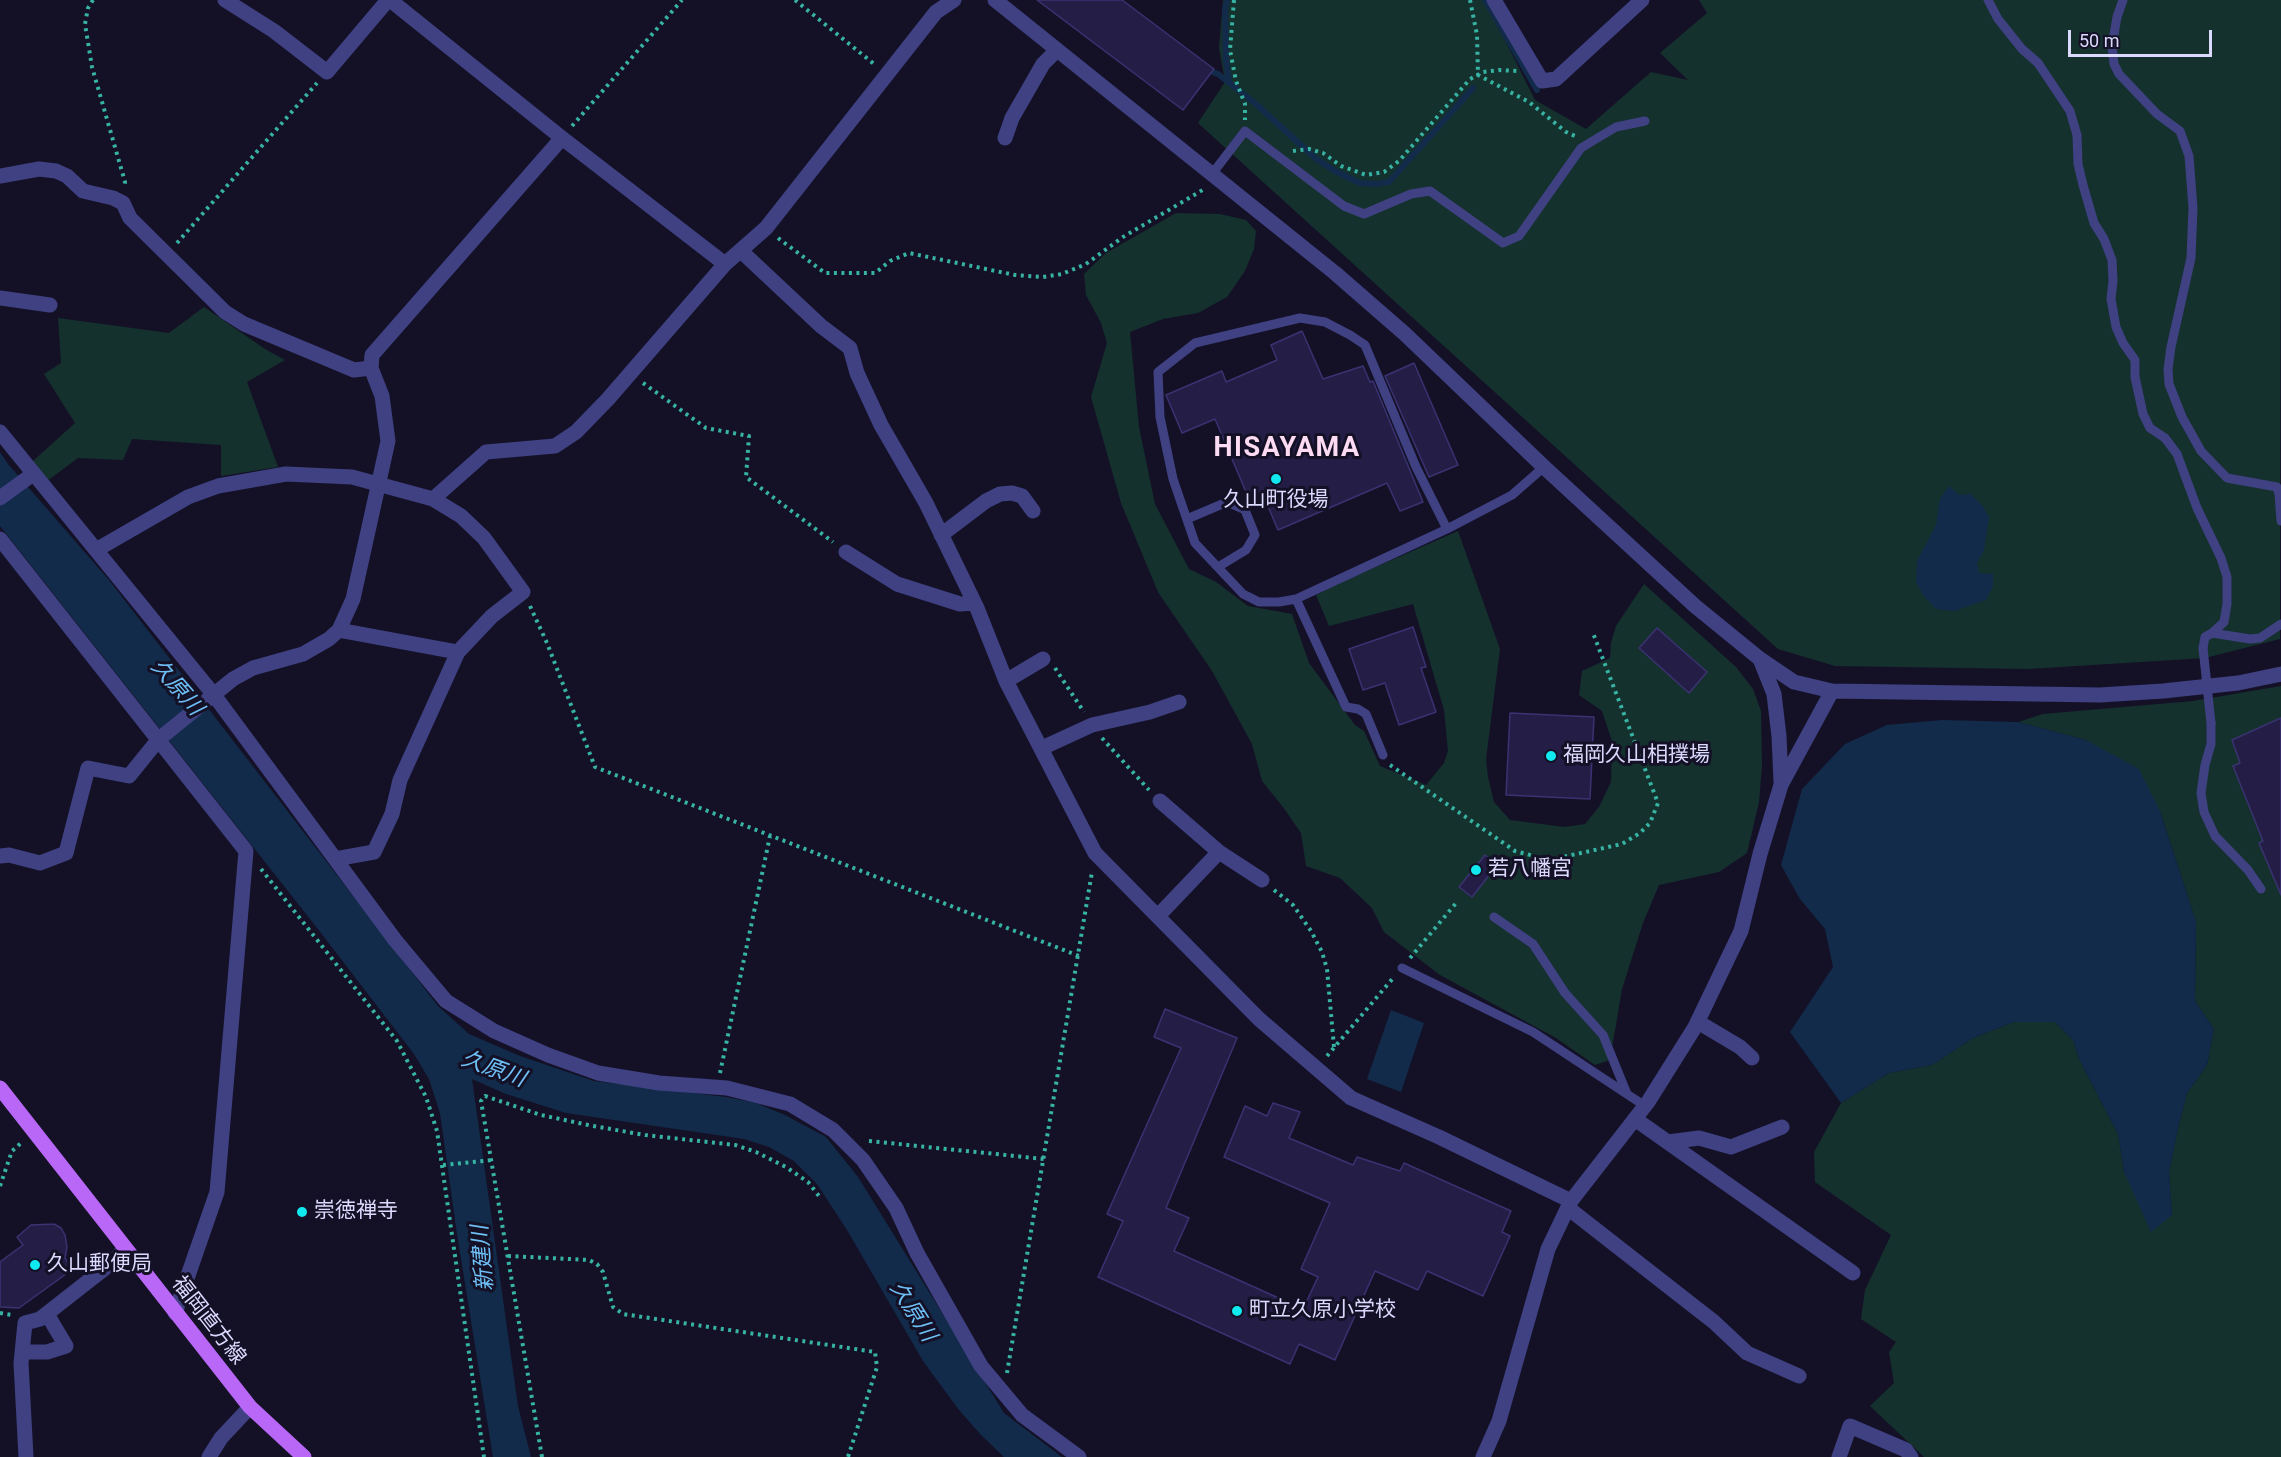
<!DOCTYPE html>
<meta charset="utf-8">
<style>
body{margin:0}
#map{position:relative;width:2281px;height:1457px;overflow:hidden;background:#141127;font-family:Roboto,sans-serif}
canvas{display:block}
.scale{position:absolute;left:2068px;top:30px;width:144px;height:27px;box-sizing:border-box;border:3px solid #dbd9fd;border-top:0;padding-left:8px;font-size:18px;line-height:21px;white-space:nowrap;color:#dbd9fd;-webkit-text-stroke:4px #141127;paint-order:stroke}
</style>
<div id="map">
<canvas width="2281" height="1457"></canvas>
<div class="scale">50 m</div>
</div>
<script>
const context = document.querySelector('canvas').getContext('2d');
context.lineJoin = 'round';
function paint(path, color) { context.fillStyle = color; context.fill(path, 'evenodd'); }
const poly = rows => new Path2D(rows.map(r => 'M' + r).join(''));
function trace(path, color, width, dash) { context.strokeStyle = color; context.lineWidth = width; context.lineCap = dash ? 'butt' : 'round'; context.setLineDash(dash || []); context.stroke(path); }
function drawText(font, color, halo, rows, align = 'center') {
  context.font = font + ' Roboto,"Noto Sans JP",sans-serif'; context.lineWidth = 6; context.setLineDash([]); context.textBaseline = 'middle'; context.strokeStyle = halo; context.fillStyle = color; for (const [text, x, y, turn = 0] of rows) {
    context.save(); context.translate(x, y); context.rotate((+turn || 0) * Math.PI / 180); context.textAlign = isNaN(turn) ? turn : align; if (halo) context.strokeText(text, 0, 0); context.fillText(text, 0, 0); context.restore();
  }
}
const green = poly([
 [1223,0,1485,0,1535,100,1586,129,1651,72,1688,80,1660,53,1707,13,1699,0,2281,0,2280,639,2205,658,2028,669,1835,666,1778,649,1198,123,1225,82,1219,48],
 [1176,213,1220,214,1246,220,1256,231,1254,249,1245,271,1227,297,1198,313,1163,319,1130,332,1139,427,1155,504,1189,569,1216,582,1248,606,1292,614,1309,663,1355,725,1364,731,1380,766,1426,785,1444,763,1448,751,1444,710,1413,604,1329,626,1316,595,1337,584,1458,531,1500,649,1486,759,1488,777,1494,802,1510,820,1565,827,1585,824,1599,807,1611,782,1612,741,1602,711,1579,695,1582,671,1610,658,1611,643,1616,626,1644,584,1736,667,1753,689,1761,711,1762,766,1759,802,1747,853,1719,872,1659,885,1643,923,1622,989,1610,1060,1595,1065,1556,1038,1440,975,1384,932,1372,908,1340,878,1306,866,1301,833,1283,807,1262,781,1252,744,1212,671,1158,592,1121,503,1091,397,1107,343,1101,323,1086,295,1084,274,1106,253],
 [204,307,265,349,285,360,247,382,278,467,221,476,221,445,132,439,123,460,78,458,47,481,33,461,75,423,44,374,61,363,58,318,169,333],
 [2281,686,2281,1457,1924,1457,1870,1406,1894,1383,1889,1352,1896,1342,1861,1319,1865,1290,1891,1235,1815,1182,1814,1152,1841,1103,1889,1073,1932,1065,1973,1038,2014,1022,2055,1022,2073,1040,2079,1059,2118,1134,2124,1172,2172,1215,2169,1172,2178,1128,2187,1093,2207,1065,2214,1029,2195,1001,2196,922,2160,811,2086,740,2018,722,2043,714,2193,701]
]);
const water = poly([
 [0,452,8,464,109,580,438,1006,469,1034,520,1056,594,1081,726,1097,756,1103,785,1115,826,1137,858,1177,1004,1413,1062,1457,1004,1457,981,1435,959,1410,923,1361,847,1230,817,1184,794,1161,769,1147,744,1139,566,1113,506,1094,472,1079,518,1406,531,1457,493,1457,457,1234,440,1113,429,1079,414,1054,321,933,0,526],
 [1949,486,1959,495,1971,494,1982,505,1989,517,1984,550,1977,563,1979,573,1993,574,1993,586,1986,600,1954,611,1936,609,1923,595,1916,582,1917,561,1936,525,1940,499],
 [1942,720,2018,722,2086,740,2139,769,2160,811,2196,922,2195,1001,2214,1029,2207,1065,2187,1093,2178,1128,2169,1172,2172,1215,2151,1232,2124,1172,2118,1134,2079,1059,2073,1040,2055,1022,2014,1022,1973,1038,1932,1065,1889,1073,1841,1103,1790,1032,1833,967,1825,929,1800,899,1781,865,1802,789,1845,744,1887,725],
 [1391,1010,1424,1023,1401,1092,1367,1079]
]);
const stream = poly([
 [1227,0,1225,9,1226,59,1229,82],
 [1485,0,1537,90],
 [1207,70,1218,74,1256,104,1315,158,1335,171,1360,183,1376,184,1389,182,1473,88]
]);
const building = poly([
 [1037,0,1122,0,1214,69,1183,110,1037,0],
 [1302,331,1323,379,1363,366,1370,382,1373,381,1423,502,1400,511,1387,483,1278,530,1262,492,1246,492,1215,419,1182,433,1166,395,1222,371,1226,382,1277,360,1271,345,1302,331],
 [1414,363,1458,465,1429,477,1385,376,1414,363],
 [1413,627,1426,667,1421,668,1436,712,1399,725,1385,683,1363,690,1349,649,1413,627],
 [1657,628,1707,672,1689,693,1639,648,1657,628],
 [1510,713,1594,717,1590,799,1506,795,1510,713],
 [2281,718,2281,895,2259,843,2263,841,2233,766,2240,763,2232,740,2281,718],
 [1485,855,1497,865,1472,897,1459,887,1485,855],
 [1165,1009,1237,1038,1166,1208,1189,1218,1174,1251,1303,1309,1318,1277,1301,1269,1330,1203,1224,1157,1245,1106,1267,1116,1273,1103,1300,1112,1289,1138,1353,1165,1357,1157,1400,1171,1404,1163,1511,1211,1502,1232,1510,1236,1483,1296,1427,1271,1418,1290,1375,1271,1335,1360,1299,1344,1290,1364,1098,1277,1123,1221,1107,1214,1181,1048,1154,1037,1165,1009],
 [54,1224,61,1228,65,1235,67,1247,65,1258,73,1269,19,1308,0,1307,0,1262,23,1245,17,1237,31,1225,54,1224]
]);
const path = poly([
 [93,0,88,8,85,24,92,67,125,182,124,187],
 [795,0,874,64],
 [1234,0,1230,50,1236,81,1245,104,1245,120],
 [1470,0,1477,35,1478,75,1529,102,1566,132,1575,136],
 [572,126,682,0],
 [1293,151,1309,149,1323,153,1341,166,1366,175,1384,172,1399,161,1470,79,1483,72,1499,70,1517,71],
 [778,238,825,273,875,273,890,261,909,253,1015,275,1043,277,1062,274,1086,264,1123,237,1206,188],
 [177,243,317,83],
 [643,383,706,428,749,436,746,477,833,542],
 [530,606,547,643,595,767,1079,956],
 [1055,668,1084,712],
 [1102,738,1149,790],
 [1390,765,1515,851,1549,860,1622,844,1640,833,1650,823,1658,803,1593,633],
 [261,869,397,1041,426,1097,437,1131,484,1457],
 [1274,890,1293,905,1311,931,1322,952,1327,969,1334,1047],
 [1410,958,1457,902],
 [1327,1056,1394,977],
 [720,1073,770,836],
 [869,1141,1044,1159],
 [443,1165,492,1160],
 [0,1186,12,1151,22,1142],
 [508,1256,589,1260,597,1264,603,1272,613,1307,623,1314,875,1352,877,1367,848,1457],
 [0,1313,12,1315],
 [1007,1373,1092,872],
 [542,1457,481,1101,485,1096,541,1115,593,1126,645,1135,735,1145,756,1152,786,1167,808,1182,819,1196]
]);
const service = poly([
 [1988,0,1998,19,2022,49,2038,63,2070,111,2077,135,2078,164,2083,185,2094,223,2104,239,2112,260,2113,281,2111,299,2116,327,2123,343,2135,360,2135,377,2143,414,2150,428,2165,438,2177,454,2197,508,2221,558,2227,577,2227,604,2224,622,2212,633],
 [2123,0,2117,17,2112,46,2114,64,2119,74,2157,114,2180,131,2189,156,2193,208,2191,258,2171,347,2168,369,2169,384,2182,417,2201,451,2227,478,2277,487,2279,494,2281,521],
 [1212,174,1245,131,1344,206,1364,214,1411,194,1430,191,1503,243,1519,236,1581,148,1616,127,1645,121],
 [1187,519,1227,502,1245,510,1255,535,1246,550,1218,567],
 [1447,529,1416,467,1365,345,1350,335,1325,322,1300,318,1195,343,1158,372,1160,417,1173,479,1195,543,1243,594,1259,602,1279,602,1296,599,1447,529,1512,495,1544,467],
 [1296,599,1346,707,1358,709,1366,714,1383,755],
 [2203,648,2205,637,2212,633,2250,639,2260,638,2281,624],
 [2211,723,2211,744,2205,765,2201,793,2204,812,2215,836,2248,870,2261,889],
 [1494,917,1533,944,1565,993,1603,1035,1627,1094],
 [1402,968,1533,1032,1645,1106]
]);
const minor = poly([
 [225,0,274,31,327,72,388,0],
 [390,0,562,138,725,264],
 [1494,0,1542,81,1556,79,1642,0],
 [1005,138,1012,118,1043,64,1057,50],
 [0,176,39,169,56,171,67,176,83,191,113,198,123,203,130,218,225,312,244,324,354,370,371,368],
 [741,251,821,326,850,348,857,373,881,425,926,503,977,608,1006,681,1095,853,1259,1019,1351,1098,1439,1137,1571,1201],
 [0,298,50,305],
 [0,432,214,695,395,940,446,1001,494,1031,548,1055,598,1073,659,1083,727,1088,790,1104,833,1130,863,1160,896,1208,917,1253,981,1366,1022,1415,1079,1457],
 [0,498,33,474],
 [433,499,486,452,555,446,576,432,608,399,725,264,766,228,936,12,954,0],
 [941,535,986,501,1000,494,1012,493,1022,496,1033,511],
 [0,539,246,851,217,1192,175,1313],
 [96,550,188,497,218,486,286,474,352,477,433,499,461,516,484,538,523,592,492,616,458,652,400,780,392,814,374,852,335,859],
 [846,552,897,584,960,604,974,603],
 [339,630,458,652],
 [1006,681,1043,659],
 [1042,748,1092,725,1150,712,1179,702],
 [1160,801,1219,852,1262,880],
 [0,856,9,855,40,863,66,853,88,768,129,776,159,739,233,679,253,668,303,654,329,639,339,630,353,599,388,441,382,396,371,368,372,355,562,138],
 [1158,916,1219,852],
 [1698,1022,1740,1047,1752,1058],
 [1635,1119,1853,1273],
 [1668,1142,1699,1138,1731,1147,1782,1127],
 [1568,1208,1714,1322,1747,1353,1799,1376],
 [22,1352,47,1352,66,1346,47,1314],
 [26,1457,21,1363,25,1323,40,1319,109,1265,125,1249],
 [209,1457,221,1438,250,1407],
 [1839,1457,1850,1426,1906,1450,1911,1457]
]);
const tertiary = poly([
 [995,0,1335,273,1405,334,1544,467,1695,606,1760,659,1794,682,1832,691,2100,695,2163,691,2238,683,2281,674],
 [1760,659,1774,694,1779,736,1781,782],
 [1483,1457,1499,1421,1548,1249,1571,1201,1648,1102,1695,1027,1741,931,1760,854,1781,785,1832,691]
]);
const primary = poly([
 [0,1088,250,1407,304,1457]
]);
const serviceBridge = poly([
 [2203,648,2211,723]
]);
const markers = [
 [1276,479,6,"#11e9f1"],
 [1551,756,6,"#11e9f1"],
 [1476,870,6,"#11e9f1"],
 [302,1212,6,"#11e9f1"],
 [35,1265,6,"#11e9f1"],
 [1237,1311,6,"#11e9f1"]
];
const poiNames = [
 ["久山町役場",1276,501,"center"],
 ["福岡久山相撲場",1563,756],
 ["若八幡宮",1488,870],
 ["崇徳禅寺",314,1212],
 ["久山郵便局",47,1265],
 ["町立久原小学校",1249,1311]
];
const streetNames = [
 ["福岡直方線",208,1321,52]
];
const waterNames = [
 ["久原川",176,688,49],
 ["久原川",493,1070,20],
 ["新建川",484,1258,-95],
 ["久原川",912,1312,58]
];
const districtNames = [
 ["HISAYAMA",1287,449]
];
paint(green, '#15312e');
paint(water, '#122b4a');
trace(stream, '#122b4a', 6);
paint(building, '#241e47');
trace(building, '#3a3271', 1.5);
trace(path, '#37b3a4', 4, [3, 4.5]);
trace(service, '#3f4183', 9);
trace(minor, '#3f4183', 15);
trace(tertiary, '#3f4183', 15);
trace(primary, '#b867f6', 15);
trace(serviceBridge, '#3f4183', 9);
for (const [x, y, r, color] of markers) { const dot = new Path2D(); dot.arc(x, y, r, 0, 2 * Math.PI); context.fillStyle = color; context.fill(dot); trace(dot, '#141127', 2); }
drawText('21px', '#dbd9fd', '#141127', poiNames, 'left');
drawText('21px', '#dbd9fd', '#141127', streetNames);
drawText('italic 22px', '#6ec0f6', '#141127', waterNames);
context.letterSpacing = '1.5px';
drawText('bold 27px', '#fddbf3', '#141127', districtNames);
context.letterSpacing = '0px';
</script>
